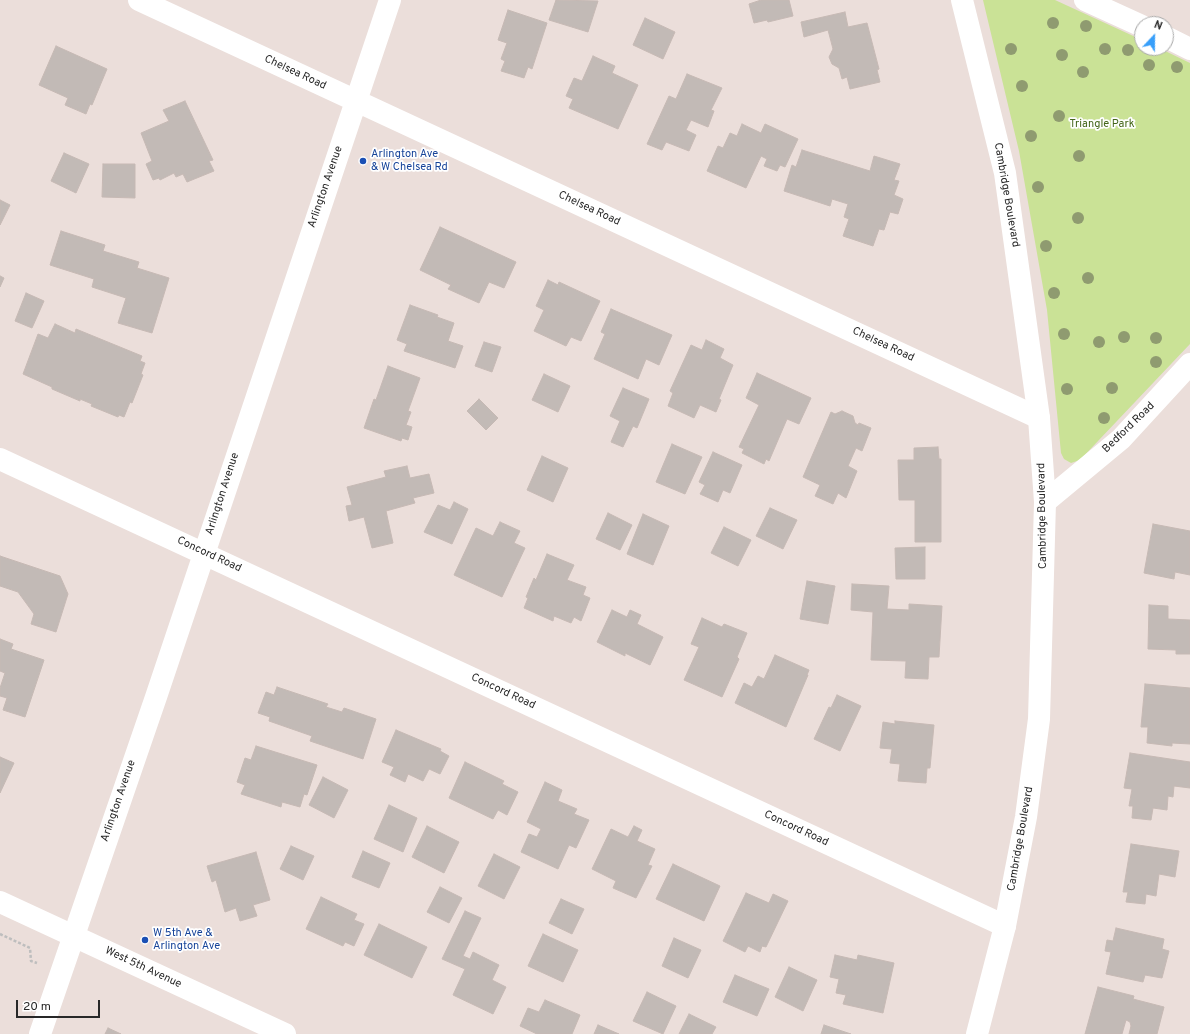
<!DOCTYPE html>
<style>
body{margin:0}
#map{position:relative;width:1190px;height:1034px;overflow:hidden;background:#ebdeda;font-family:Overpass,sans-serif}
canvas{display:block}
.north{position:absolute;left:1134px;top:16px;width:40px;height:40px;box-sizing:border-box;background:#fff;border:1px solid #a9a9a9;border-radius:50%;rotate:22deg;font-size:11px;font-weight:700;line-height:16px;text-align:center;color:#282828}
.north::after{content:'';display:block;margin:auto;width:14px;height:18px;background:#389ffa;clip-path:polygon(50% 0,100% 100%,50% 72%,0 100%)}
.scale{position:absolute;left:16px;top:1000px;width:84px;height:18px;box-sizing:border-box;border:2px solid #282828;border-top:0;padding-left:5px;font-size:12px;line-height:14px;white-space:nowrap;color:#282828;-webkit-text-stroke:3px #fff;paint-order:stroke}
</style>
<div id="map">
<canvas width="1190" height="1034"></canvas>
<div class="north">N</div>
<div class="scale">20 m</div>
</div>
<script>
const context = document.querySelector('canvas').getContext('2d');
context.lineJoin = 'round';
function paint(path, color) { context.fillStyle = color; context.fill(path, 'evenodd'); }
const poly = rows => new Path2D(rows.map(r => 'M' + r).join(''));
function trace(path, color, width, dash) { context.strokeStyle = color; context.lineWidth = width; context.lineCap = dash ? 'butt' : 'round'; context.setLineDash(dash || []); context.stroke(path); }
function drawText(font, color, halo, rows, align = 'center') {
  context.font = font + ' Overpass,sans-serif'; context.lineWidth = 3.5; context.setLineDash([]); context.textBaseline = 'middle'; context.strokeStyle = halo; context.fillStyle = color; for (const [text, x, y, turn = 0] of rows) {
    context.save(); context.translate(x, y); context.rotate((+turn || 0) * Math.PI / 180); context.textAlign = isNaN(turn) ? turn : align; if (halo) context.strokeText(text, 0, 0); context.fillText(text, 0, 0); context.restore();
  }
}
const green = poly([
 [983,0,1055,0,1142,40,1142,48,1159,48,1190,63,1190,344,1080,460,1071,463,1064,459,1061,453,1047,310,1019,151]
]);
const building = poly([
 [556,0,598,1,588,32,549,20,556,0],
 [761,0,789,0,793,16,768,22,767,20,754,23,749,4,761,0],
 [508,10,547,23,532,69,528,67,524,78,501,71,505,61,501,59,507,43,498,40,508,10],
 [845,12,848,27,867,23,879,69,877,70,880,82,850,89,847,77,842,79,839,68,832,64,829,57,833,49,828,30,804,37,801,22,845,12],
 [645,18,675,32,663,59,633,45,645,18],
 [56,46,107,69,92,105,90,104,86,114,65,105,68,98,39,85,56,46],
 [593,56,615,66,612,73,638,85,618,129,569,108,573,99,566,96,574,78,582,81,593,56],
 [687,74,722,88,711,110,714,111,708,127,691,120,686,130,696,135,689,151,666,142,662,150,647,144,669,96,676,99,687,74],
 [185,101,213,160,209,161,214,171,187,182,183,174,176,177,174,173,160,180,159,178,153,180,146,164,152,161,141,133,169,121,163,110,185,101],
 [742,124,761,133,765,124,798,139,785,167,780,165,777,171,764,166,767,159,761,156,746,188,707,171,718,146,723,148,730,133,737,136,742,124],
 [802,150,870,171,874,156,900,164,894,180,899,181,894,195,903,199,898,214,890,212,884,230,879,229,873,246,843,236,849,219,844,217,848,204,832,199,830,206,784,191,792,165,796,167,802,150],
 [64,153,89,164,76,193,51,181,64,153],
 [103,164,135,164,135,198,102,197,103,164],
 [0,200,10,205,0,225,0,200],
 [440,227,516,262,504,288,489,282,479,303,448,289,451,285,420,270,440,227],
 [61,231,105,245,103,251,139,262,137,268,169,278,152,333,118,323,126,298,92,287,94,279,50,265,61,231],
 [0,276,4,278,0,287,0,276],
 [548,280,558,285,559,282,600,301,581,341,571,337,566,346,534,331,544,310,536,306,548,280],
 [26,293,44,301,32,328,15,321,26,293],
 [410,305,438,315,437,317,454,323,448,341,463,346,455,368,404,351,407,344,397,340,410,305],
 [611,309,672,335,659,365,646,359,638,379,594,359,605,334,601,332,611,309],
 [55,324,75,333,76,329,142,356,140,361,145,363,141,374,143,375,132,403,130,402,124,417,119,415,118,417,91,406,92,404,80,399,80,401,52,389,52,387,23,374,38,334,48,338,55,324],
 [706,340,724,349,720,358,733,365,719,399,721,400,716,412,700,405,694,418,668,406,673,393,670,391,691,345,702,350,706,340],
 [484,342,501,347,492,372,475,366,484,342],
 [388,366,420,378,408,411,411,412,406,425,412,427,408,440,402,438,401,441,364,428,374,399,376,400,388,366],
 [757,373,811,398,799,424,787,419,769,461,766,459,764,464,742,453,744,449,739,447,759,405,746,398,757,373],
 [544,374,570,386,558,412,532,400,544,374],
 [623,388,649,399,637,428,633,426,623,447,611,442,620,421,610,416,623,388],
 [479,399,498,418,486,430,467,411,479,399],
 [842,411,853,416,855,423,858,425,859,423,871,428,862,451,856,448,848,466,857,471,846,498,838,493,833,504,815,496,820,485,803,477,831,412,835,414,842,411],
 [672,444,702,457,685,494,656,482,672,444],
 [938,447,939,459,941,459,941,542,915,542,915,500,899,500,898,460,914,460,914,448,938,447],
 [713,452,742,465,730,493,723,490,718,502,700,494,705,485,699,482,713,452],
 [542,456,568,468,553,502,527,490,542,456],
 [407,466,410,478,429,474,434,493,413,498,415,503,386,511,393,543,372,548,364,517,349,521,346,506,352,505,347,487,386,477,384,471,407,466],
 [454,502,468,509,452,544,424,532,438,505,450,510,454,502],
 [770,508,797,520,783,549,756,536,770,508],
 [608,513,632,525,620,550,596,539,608,513],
 [643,514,669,526,653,565,627,554,643,514],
 [500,522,520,531,514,543,525,548,502,597,454,575,476,528,493,536,500,522],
 [1153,524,1190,531,1190,575,1175,572,1174,579,1144,573,1153,524],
 [724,527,751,540,738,566,711,553,724,527],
 [925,547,925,579,896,579,895,548,925,547],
 [547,554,574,565,567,580,586,587,583,595,590,598,581,621,574,617,571,623,554,616,553,621,524,608,528,598,526,597,534,578,536,580,547,554],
 [0,556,60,576,68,594,56,632,31,624,34,614,18,592,0,586,0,556],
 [807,581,835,586,828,624,800,619,807,581],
 [852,584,889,586,887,609,909,610,909,604,942,606,939,657,929,657,928,679,905,678,906,661,871,660,873,612,851,610,852,584],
 [1149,605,1168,606,1168,619,1190,620,1190,654,1176,654,1176,650,1148,649,1149,605],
 [612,610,627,617,630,610,641,615,637,624,663,637,650,665,625,653,625,656,597,642,612,610],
 [702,618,722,627,724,624,747,633,737,657,739,659,722,697,684,680,699,647,691,644,702,618],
 [0,639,13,644,11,649,44,660,25,717,3,710,7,698,0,696,0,688,5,673,0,671,0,639],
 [775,655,809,670,807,675,808,675,786,727,735,703,744,683,752,687,758,676,764,679,775,655],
 [1145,684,1190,688,1190,744,1172,743,1172,746,1147,743,1148,727,1141,727,1145,684],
 [277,687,328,704,326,707,342,712,344,708,376,719,363,759,310,741,312,736,269,721,270,717,258,713,266,692,274,695,277,687],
 [837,695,861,706,840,751,814,739,829,707,831,708,837,695],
 [895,721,934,725,930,768,927,768,926,783,898,781,900,764,890,763,892,749,880,748,883,722,895,724,895,721],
 [396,730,441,749,440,751,449,756,440,774,429,769,423,781,408,774,405,782,390,775,394,767,382,762,396,730],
 [256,746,317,765,307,795,304,794,300,807,282,802,281,807,241,794,245,785,237,782,245,758,251,760,256,746],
 [1130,753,1190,762,1190,788,1174,786,1173,797,1168,796,1167,810,1153,808,1151,820,1132,818,1133,806,1129,806,1132,789,1124,788,1130,753],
 [0,757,14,763,0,793,0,757],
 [465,762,504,781,502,784,518,792,507,815,498,810,493,819,449,798,465,762],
 [323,777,348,790,334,818,309,805,323,777],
 [545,782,562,790,558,801,577,809,574,814,589,820,576,848,569,845,558,869,521,852,529,834,537,837,541,829,527,822,545,782],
 [389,805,417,818,403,852,374,839,389,805],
 [427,826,459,842,444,873,412,857,427,826],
 [634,826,642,830,637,841,655,849,648,865,652,866,636,898,613,888,616,881,592,869,611,829,628,837,634,826],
 [1131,844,1179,851,1175,877,1159,874,1156,896,1146,894,1145,904,1126,902,1128,892,1123,892,1131,844],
 [291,846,314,856,303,880,280,869,291,846],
 [363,851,390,863,379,888,352,877,363,851],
 [256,852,270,900,253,905,257,916,240,921,236,908,225,912,216,880,212,882,207,866,256,852],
 [494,854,520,867,504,899,478,886,494,854],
 [673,864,720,886,704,921,656,899,673,864],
 [440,887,462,898,449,923,427,912,440,887],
 [746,893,769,903,773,894,788,901,766,947,762,946,760,952,748,946,745,952,723,941,746,893],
 [321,897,357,914,354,920,364,924,354,946,345,942,343,946,306,929,321,897],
 [561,899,584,909,572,934,549,923,561,899],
 [465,911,481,918,463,956,470,959,473,952,499,965,492,980,506,987,493,1014,453,995,465,969,442,959,465,911],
 [379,924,427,947,412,978,364,955,379,924],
 [1116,928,1164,939,1162,949,1169,951,1162,978,1145,975,1143,982,1106,974,1111,952,1105,951,1107,940,1113,941,1116,928],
 [543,934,578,950,563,982,528,966,543,934],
 [674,938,701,950,688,978,662,966,674,938],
 [835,955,857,960,858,955,894,963,883,1013,843,1004,846,995,836,993,839,979,830,977,835,955],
 [789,967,817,980,803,1011,775,997,789,967],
 [735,975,769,989,757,1016,723,1002,735,975],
 [1098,987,1134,996,1133,999,1164,1007,1157,1034,1129,1034,1131,1026,1130,1022,1126,1020,1122,1034,1085,1034,1098,987],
 [647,992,676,1006,663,1034,633,1021,647,992],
 [545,1000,580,1015,572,1034,537,1034,520,1026,528,1008,539,1012,545,1000],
 [689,1014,716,1027,712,1034,679,1034,689,1014],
 [598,1025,619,1034,594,1034,598,1025],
 [824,1025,851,1034,821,1034,824,1025],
 [108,1028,121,1034,105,1034,108,1028]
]);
const path = poly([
 [0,934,30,948,31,961,37,963]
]);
const street = poly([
 [139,0,1039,418],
 [0,459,1005,926],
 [1045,502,1121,439,1190,364],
 [40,1034,156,697,390,0]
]);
const secondary = poly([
 [962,0,1005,173,1039,418,1045,502,1039,719,1026,817,1005,926,977,1034],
 [1085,0,1142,26],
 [1166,37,1190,49],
 [0,902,285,1034]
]);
const trees = [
 [1053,23],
 [1086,26],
 [1011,49],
 [1105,49],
 [1128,50],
 [1062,55],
 [1149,65],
 [1177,67],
 [1083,72],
 [1022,86],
 [1059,116],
 [1031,136],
 [1079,156],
 [1038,187],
 [1078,218],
 [1046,246],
 [1088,278],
 [1054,293],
 [1064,334],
 [1124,337],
 [1156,338],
 [1099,342],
 [1156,362],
 [1112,388],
 [1067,389],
 [1104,418]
];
const markers = [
 [363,161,4,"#1a4fb4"],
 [145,940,4,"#1a4fb4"]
];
const streetNames = [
 ["Chelsea Road",295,73,25],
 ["Arlington Avenue",326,187,-71],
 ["Cambridge Boulevard",1006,195,80],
 ["Chelsea Road",589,209,25],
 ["Chelsea Road",883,345,25],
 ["Bedford Road",1129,428,-44],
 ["Arlington Avenue",223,494,-72],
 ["Cambridge Boulevard",1043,516,-91],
 ["Concord Road",209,555,25],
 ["Concord Road",503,692,25],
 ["Arlington Avenue",119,801,-71],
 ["Concord Road",796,829,25],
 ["Cambridge Boulevard",1021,839,-80],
 ["West 5th Avenue",143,968,25]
];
const parkNames = [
 ["Triangle Park",1102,125]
];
const transitNames = [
 ["Arlington Ave",371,155],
 ["& W Chelsea Rd",371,168],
 ["W 5th Ave &",153,934],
 ["Arlington Ave",153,947]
];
paint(green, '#cae296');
paint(building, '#c2bab6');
trace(building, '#c6b9b4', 1);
trace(path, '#bebebe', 2.5, [3, 2]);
trace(street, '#fff', 22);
trace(secondary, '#fff', 22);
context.fillStyle = '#8f9b70';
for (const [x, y] of trees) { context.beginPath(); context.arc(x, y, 6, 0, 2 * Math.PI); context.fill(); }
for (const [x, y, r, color] of markers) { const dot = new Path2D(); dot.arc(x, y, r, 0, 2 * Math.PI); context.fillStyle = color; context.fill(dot); trace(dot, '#fff', 1.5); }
drawText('11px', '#282828', '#fff', streetNames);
drawText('11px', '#436519', '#fff', parkNames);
drawText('11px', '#164399', '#fff', transitNames, 'left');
</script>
